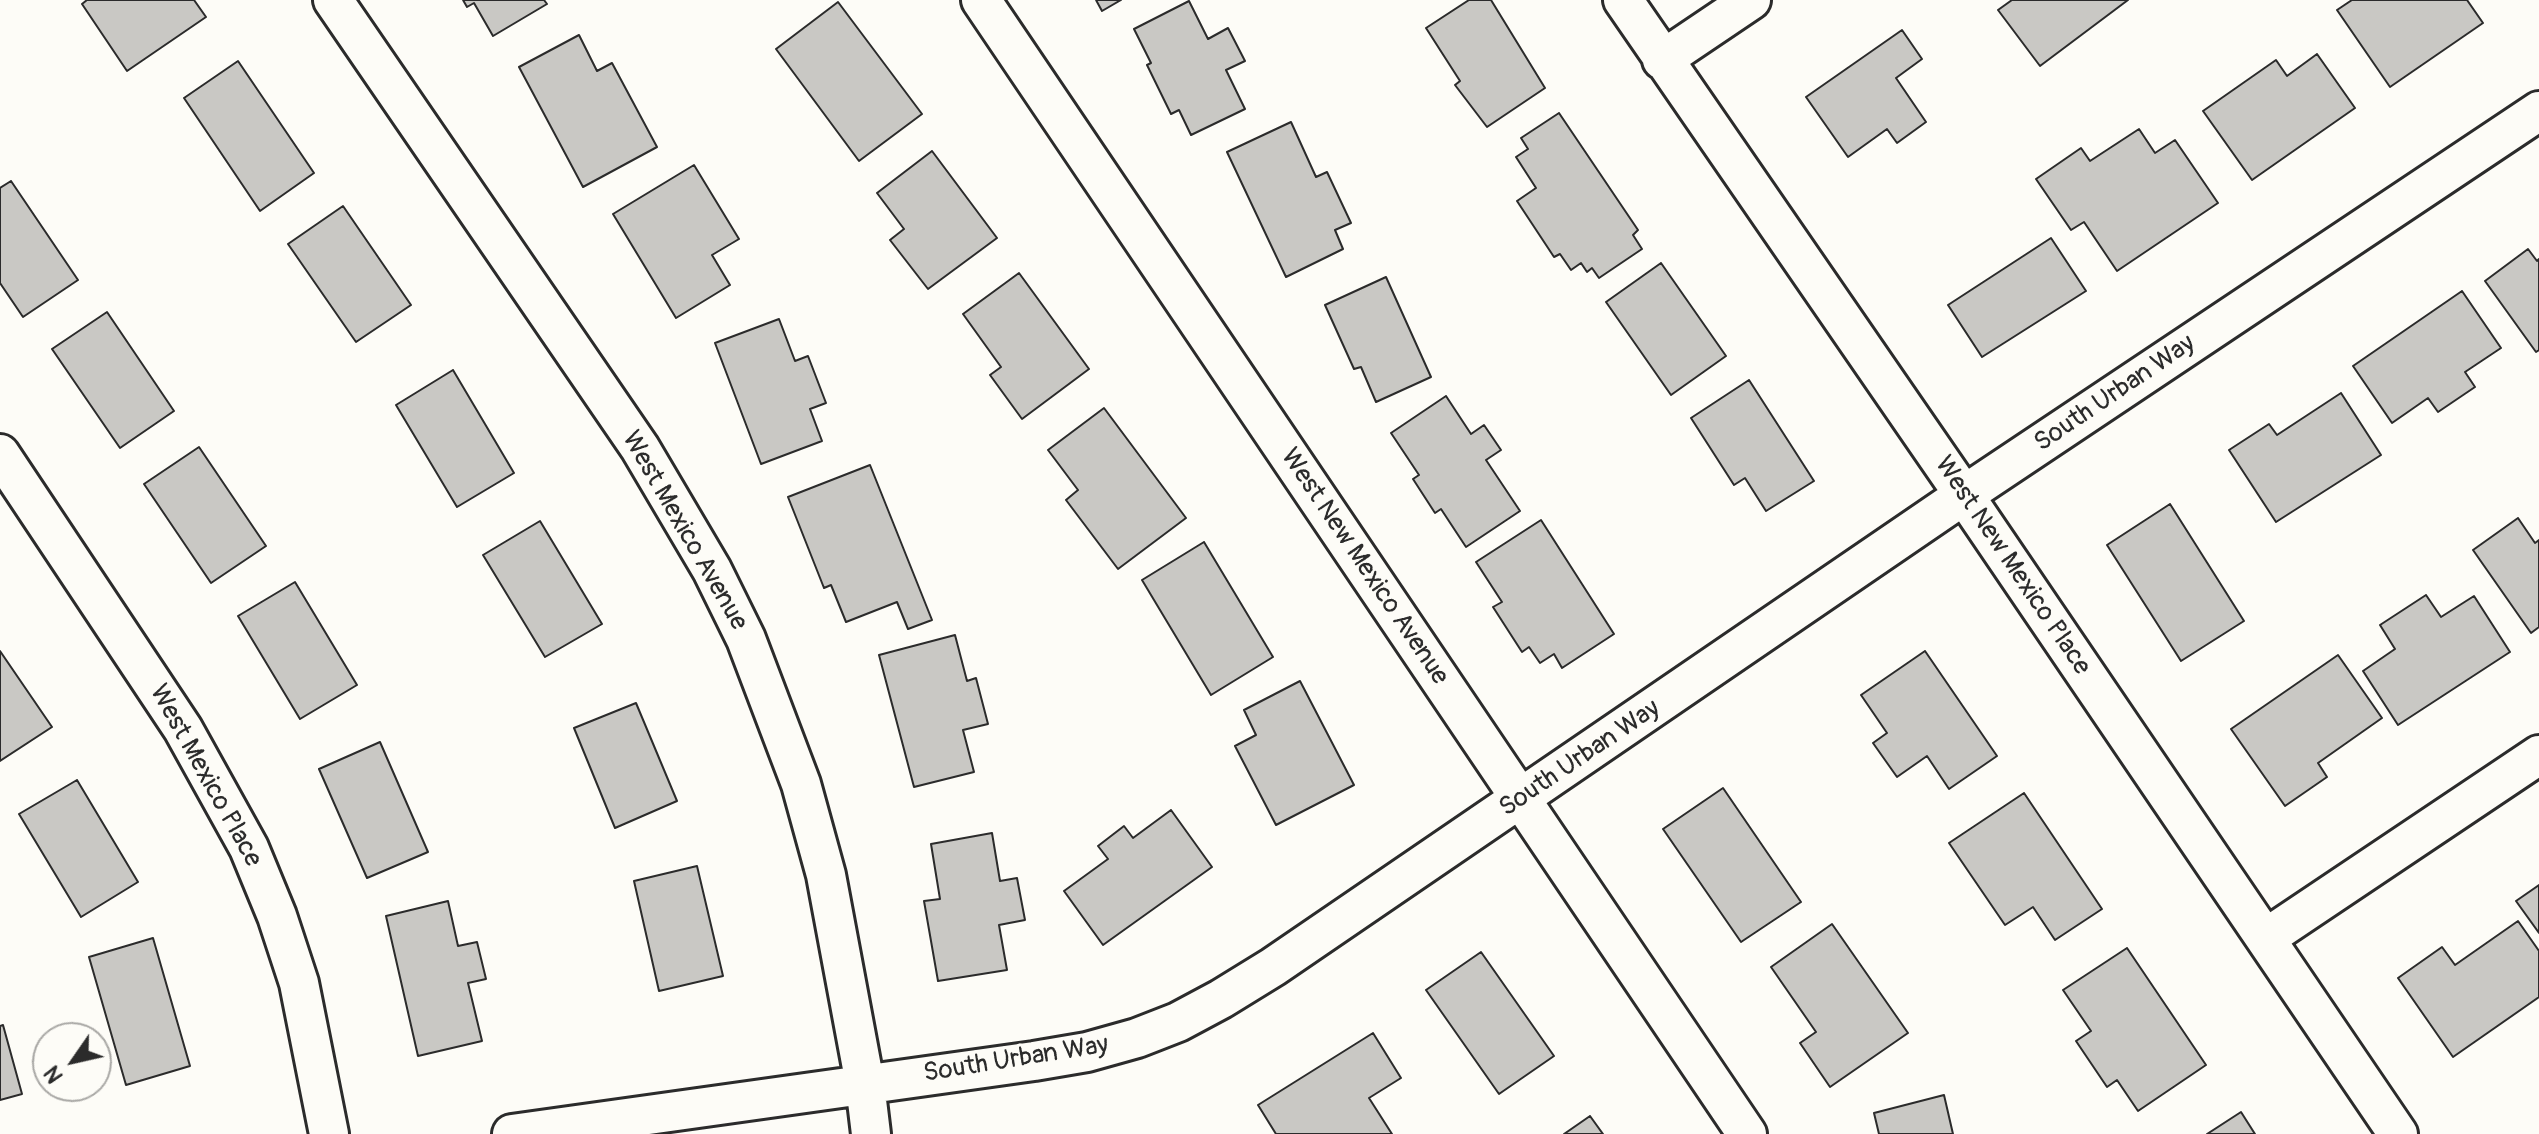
<!DOCTYPE html>
<style>
body{margin:0}
#map{position:relative;width:2539px;height:1134px;overflow:hidden;background:#fdfcf7;font-family:Pangolin,sans-serif}
canvas{display:block}
.north{position:absolute;left:32px;top:1022px;width:80px;height:80px;box-sizing:border-box;background:#fdfcf7;border:2px solid #a9a8a5;border-radius:50%;rotate:236deg;font-size:22px;font-weight:700;line-height:32px;text-align:center;color:#2b2b2b}
.north::after{content:'';display:block;margin:auto;width:28px;height:36px;background:#2b2b2b;clip-path:polygon(50% 0,100% 100%,50% 72%,0 100%)}
</style>
<div id="map">
<canvas width="2539" height="1134"></canvas>
<div class="north">N</div>
</div>
<script>
const context = document.querySelector('canvas').getContext('2d');
context.lineJoin = 'round';
function paint(path, color) { context.fillStyle = color; context.fill(path, 'evenodd'); }
const poly = rows => new Path2D(rows.map(r => 'M' + r).join(''));
function trace(path, color, width, dash) { context.strokeStyle = color; context.lineWidth = width; context.lineCap = dash ? 'butt' : 'round'; context.setLineDash(dash || []); context.stroke(path); }
function drawText(font, color, halo, rows, align = 'center') {
  context.font = font + ' Pangolin,sans-serif'; context.lineWidth = 6; context.setLineDash([]); context.textBaseline = 'middle'; context.strokeStyle = halo; context.fillStyle = color; for (const [text, x, y, turn = 0] of rows) {
    context.save(); context.translate(x, y); context.rotate((+turn || 0) * Math.PI / 180); context.textAlign = isNaN(turn) ? turn : align; if (halo) context.strokeText(text, 0, 0); context.fillText(text, 0, 0); context.restore();
  }
}
const building = poly([
 [87,0,194,0,206,17,127,71,82,4,87,0],
 [463,0,544,0,547,4,493,36,474,3,467,7,463,0],
 [1096,0,1121,0,1102,11,1096,0],
 [1469,0,1491,0,1545,88,1487,127,1455,85,1460,81,1426,28,1469,0],
 [2012,0,2128,0,2040,66,1998,10,2012,0],
 [2352,0,2467,0,2483,23,2390,87,2337,10,2352,0],
 [1189,1,1208,39,1228,28,1245,61,1226,70,1245,109,1191,135,1179,110,1171,114,1147,65,1151,63,1134,29,1189,1],
 [838,2,922,114,859,161,776,49,838,2],
 [1902,30,1922,59,1896,78,1926,122,1897,143,1887,129,1848,157,1806,97,1902,30],
 [579,35,597,71,612,63,657,147,583,187,519,67,579,35],
 [2317,54,2355,108,2252,180,2203,111,2276,60,2287,76,2317,54],
 [238,61,314,173,260,211,184,98,238,61],
 [1559,113,1638,230,1633,235,1642,249,1599,278,1592,268,1587,272,1581,263,1571,270,1560,254,1554,257,1517,201,1536,188,1516,157,1528,149,1521,138,1559,113],
 [1291,122,1316,177,1327,172,1351,223,1335,230,1343,249,1286,277,1227,152,1291,122],
 [2139,129,2155,153,2175,140,2218,203,2117,271,2084,222,2071,230,2036,179,2081,148,2090,161,2139,129],
 [932,151,997,238,928,289,890,240,904,229,877,193,932,151],
 [694,165,739,239,712,255,730,285,676,318,613,214,694,165],
 [11,181,78,280,23,317,0,283,0,188,11,181],
 [343,206,411,305,356,342,288,244,343,206],
 [2051,238,2086,291,1982,357,1948,305,2051,238],
 [2528,249,2537,261,2539,259,2539,350,2536,352,2485,281,2528,249],
 [1661,263,1726,356,1671,395,1606,302,1661,263],
 [1019,273,1089,369,1022,419,990,375,1001,367,963,314,1019,273],
 [1386,277,1431,377,1376,402,1361,367,1354,369,1325,305,1386,277],
 [2462,291,2501,348,2465,372,2475,387,2438,412,2428,398,2392,423,2353,366,2462,291],
 [107,312,174,411,120,448,52,349,107,312],
 [779,319,795,361,808,356,826,403,810,409,822,441,761,464,715,343,779,319],
 [453,370,514,473,457,507,396,405,453,370],
 [1749,380,1814,481,1766,511,1745,478,1734,485,1691,418,1749,380],
 [2341,393,2381,455,2276,522,2229,450,2269,424,2277,435,2341,393],
 [1446,396,1471,434,1484,425,1501,450,1486,460,1520,511,1466,547,1441,509,1435,513,1413,479,1419,475,1391,433,1446,396],
 [1104,408,1186,518,1118,569,1066,500,1078,490,1048,450,1104,408],
 [199,447,266,546,211,583,144,484,199,447],
 [870,465,932,620,908,629,897,602,846,622,831,585,824,588,788,497,870,465],
 [2170,504,2244,621,2181,661,2107,545,2170,504],
 [2518,518,2535,543,2539,540,2539,627,2531,633,2473,550,2518,518],
 [1541,520,1614,634,1562,668,1554,654,1540,663,1529,647,1522,652,1493,607,1502,602,1476,562,1541,520],
 [540,521,602,624,545,657,483,555,540,521],
 [1204,542,1273,657,1211,695,1142,580,1204,542],
 [295,582,357,685,300,719,238,616,295,582],
 [2426,595,2441,617,2474,596,2510,652,2398,725,2363,671,2395,649,2380,625,2426,595],
 [955,635,967,681,976,678,988,724,963,730,974,772,914,787,879,655,955,635],
 [0,651,52,727,0,761,0,651],
 [1925,651,1997,756,1949,789,1927,756,1897,777,1873,743,1887,733,1861,695,1925,651],
 [2338,655,2382,718,2318,763,2327,777,2285,806,2231,729,2338,655],
 [1300,681,1354,785,1276,825,1235,746,1256,735,1244,710,1300,681],
 [636,703,677,801,615,828,574,728,636,703],
 [380,742,428,852,367,878,319,769,380,742],
 [77,780,138,882,81,917,19,814,77,780],
 [1723,788,1801,902,1741,942,1663,829,1723,788],
 [2024,793,2102,909,2055,940,2033,907,2005,925,1949,843,2024,793],
 [1171,810,1212,867,1103,945,1064,891,1108,859,1098,846,1124,826,1133,838,1171,810],
 [992,833,1000,881,1017,878,1025,920,999,925,1007,970,938,981,924,901,940,899,931,844,992,833],
 [697,866,723,976,659,991,634,881,697,866],
 [2539,885,2539,933,2516,901,2539,885],
 [448,901,458,946,477,942,486,979,468,983,482,1041,418,1056,386,916,448,901],
 [2518,921,2539,951,2539,997,2453,1057,2398,978,2442,947,2455,965,2518,921],
 [1832,924,1908,1033,1830,1087,1800,1043,1816,1032,1771,967,1832,924],
 [153,938,190,1066,126,1085,89,957,153,938],
 [2127,948,2206,1065,2138,1111,2117,1080,2107,1087,2076,1041,2091,1031,2063,990,2127,948],
 [1481,952,1554,1056,1499,1094,1426,990,1481,952],
 [3,1025,22,1094,0,1100,0,1026,3,1025],
 [1373,1033,1401,1078,1369,1098,1392,1134,1276,1134,1258,1105,1373,1033],
 [1944,1095,1953,1134,1879,1134,1874,1113,1944,1095],
 [2241,1112,2255,1134,2207,1134,2241,1112],
 [1590,1116,1603,1134,1564,1134,1590,1116]
]);
const street = poly([
 [333,0,640,448,712,570,746,639,801,784,826,875,865,1084,871,1134],
 [981,0,1747,1134],
 [1623,0,1964,495,2398,1134],
 [1662,60,1751,0],
 [0,454,183,729,249,848,277,916,299,983,329,1134],
 [2266,938,2539,755],
 [512,1134,1034,1061,1087,1052,1137,1038,1178,1022,1221,999,1273,967,1964,495,2539,111]
]);
const streetNames = [
 ["South Urban Way",2115,394,-34],
 ["West Mexico Avenue",684,531,60],
 ["West New Mexico Place",2012,566,56],
 ["West New Mexico Avenue",1364,567,56],
 ["South Urban Way",1580,759,-34],
 ["West Mexico Place",205,776,61],
 ["South Urban Way",1016,1060,-9]
];
paint(building, '#c9c8c4');
trace(building, '#2b2b2b', 2);
trace(street, '#2b2b2b', 44);
trace(street, '#fdfcf7', 38);
drawText('26px', '#2b2b2b', '#fdfcf7', streetNames);
</script>
